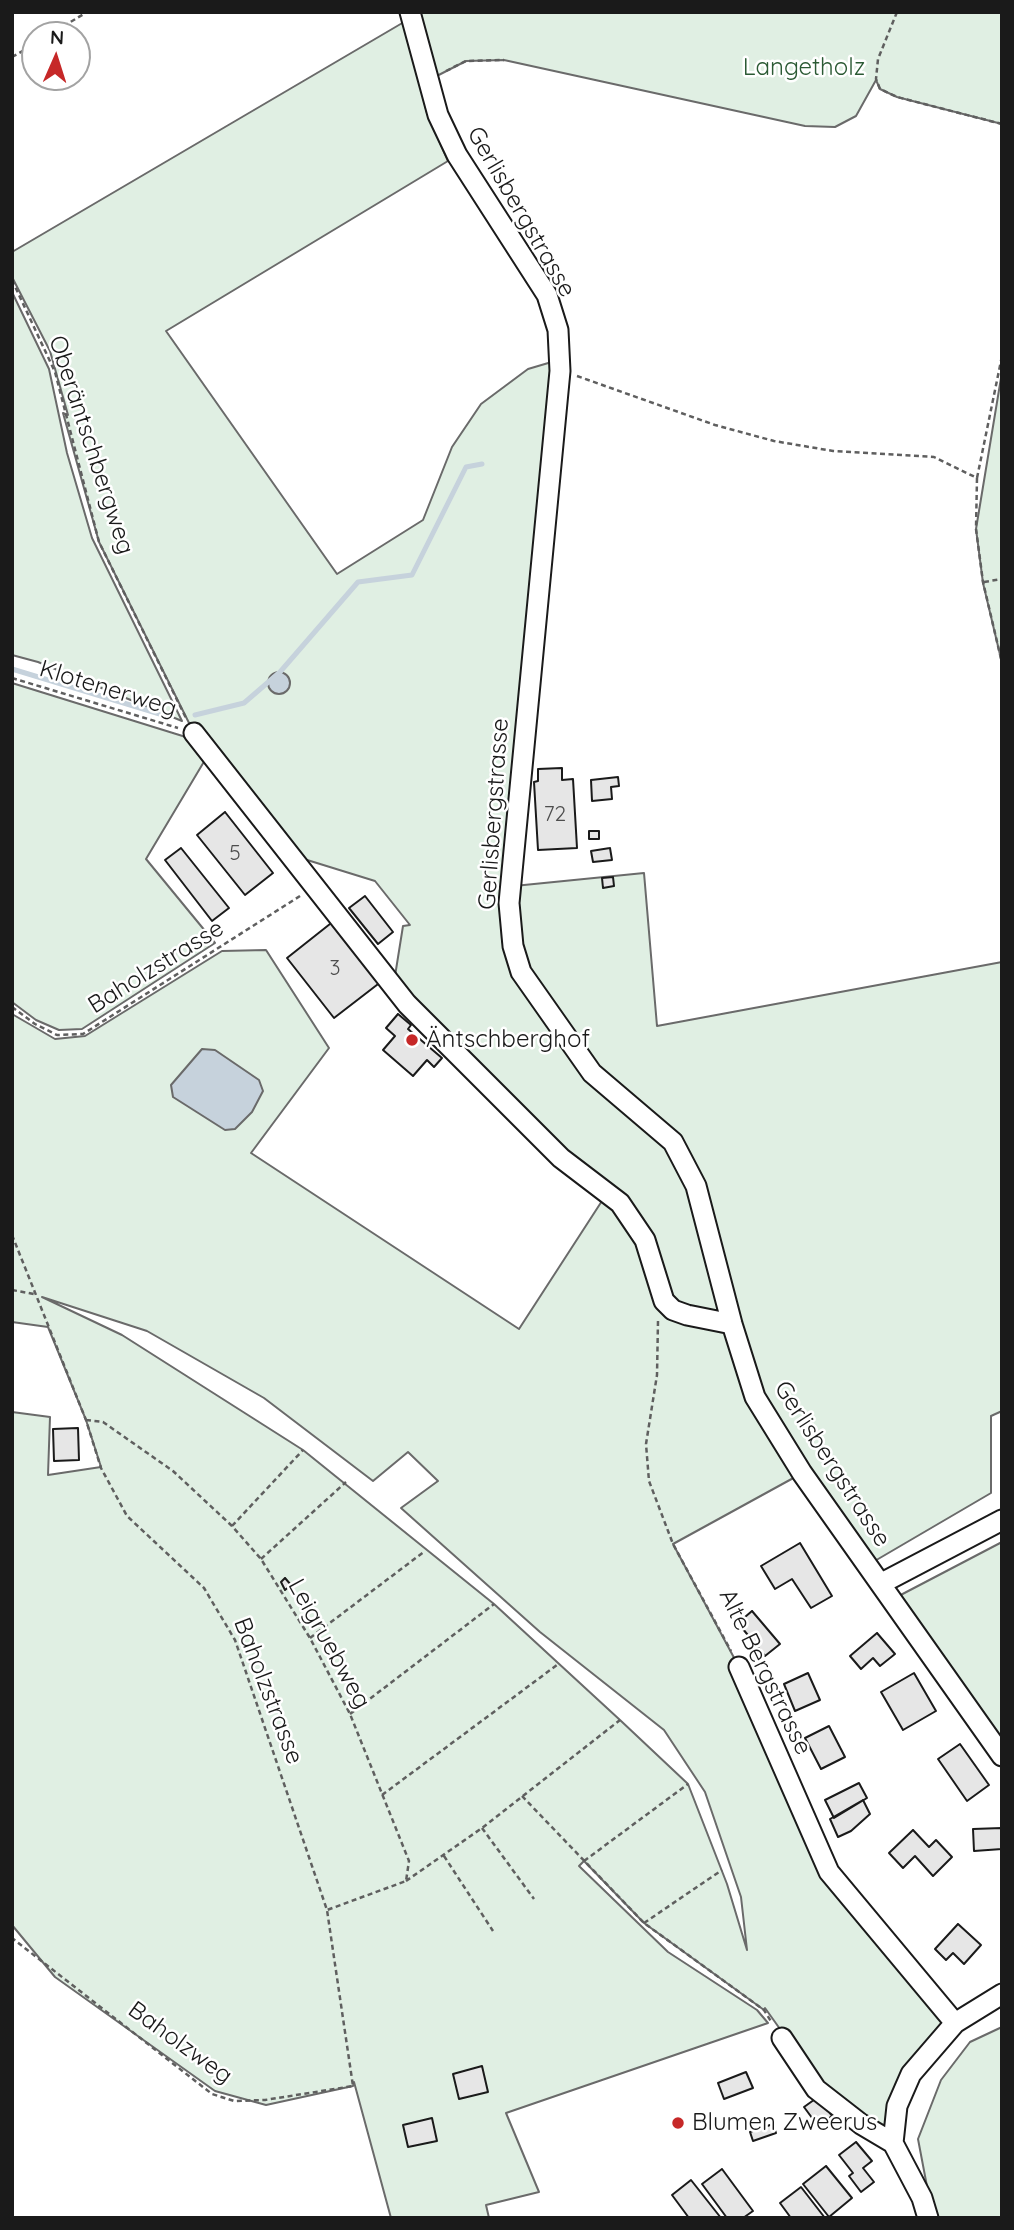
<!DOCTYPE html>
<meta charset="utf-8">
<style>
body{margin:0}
#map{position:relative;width:1014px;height:2230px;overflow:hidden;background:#fff;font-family:Quicksand,sans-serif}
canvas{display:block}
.frame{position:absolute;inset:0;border:14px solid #1a1a1a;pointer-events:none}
.north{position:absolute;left:21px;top:21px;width:70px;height:70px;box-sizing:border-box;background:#fff;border:2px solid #a3a3a3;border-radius:50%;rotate:3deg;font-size:19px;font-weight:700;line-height:28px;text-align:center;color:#1a1a1a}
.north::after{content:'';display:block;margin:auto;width:24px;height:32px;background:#c62828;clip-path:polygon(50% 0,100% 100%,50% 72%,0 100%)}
</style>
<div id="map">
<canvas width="1014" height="2230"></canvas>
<div class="frame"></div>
<div class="north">N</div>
</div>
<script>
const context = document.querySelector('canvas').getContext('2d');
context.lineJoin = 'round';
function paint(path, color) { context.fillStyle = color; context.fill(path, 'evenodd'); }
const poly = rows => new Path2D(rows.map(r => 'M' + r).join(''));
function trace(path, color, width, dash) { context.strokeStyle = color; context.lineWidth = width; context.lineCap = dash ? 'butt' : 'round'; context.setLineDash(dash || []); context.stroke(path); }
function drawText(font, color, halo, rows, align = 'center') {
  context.font = font + ' Quicksand,sans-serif'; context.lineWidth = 5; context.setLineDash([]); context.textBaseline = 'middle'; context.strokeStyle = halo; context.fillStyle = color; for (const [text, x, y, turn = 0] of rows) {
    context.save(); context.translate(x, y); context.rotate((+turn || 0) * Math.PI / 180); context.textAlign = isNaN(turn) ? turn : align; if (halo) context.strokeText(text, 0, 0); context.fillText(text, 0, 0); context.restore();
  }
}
const green = poly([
 [410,12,1002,12,1002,124,897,97,880,89,876,80,856,116,835,127,805,126,504,60,466,61,427,81,410,12],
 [404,22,427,113,448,161,166,331,337,574,423,520,452,447,481,404,528,369,555,361,501,901,502,941,514,976,667,1147,688,1189,718,1299,797,1476,673,1544,739,1667,829,1872,955,2023,922,2048,896,2083,883,2134,820,2085,765,2008,764,2010,644,1923,584,1861,579,1866,668,1952,757,2010,768,2023,506,2113,539,2192,486,2205,489,2218,391,2218,354,2082,353,2086,266,2105,215,2091,55,1977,12,1925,12,1412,50,1417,48,1475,101,1467,86,1420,48,1327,12,1322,12,1014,55,1039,85,1036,222,951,266,950,329,1048,251,1153,519,1329,611,1187,565,1152,414,1000,395,976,403,926,410,925,375,881,291,855,194,733,99,542,63,413,68,415,50,351,12,277,12,252,404,22],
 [42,1297,147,1331,264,1398,373,1481,408,1452,438,1481,401,1508,540,1632,664,1730,705,1792,741,1897,747,1950,727,1884,688,1784,620,1720,494,1604,303,1450,122,1335,42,1297],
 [12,292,49,369,67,453,92,538,182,721,38,662,12,655,12,292],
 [1002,372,1002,663,983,583,976,529,1002,372],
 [12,683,189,738,205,760,146,859,215,943,82,1029,59,1030,36,1020,12,1002,12,683],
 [644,873,657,1026,1002,962,1002,1411,991,1416,991,1493,873,1562,760,1396,701,1185,595,1070,525,971,514,886,644,873],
 [1002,1542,1002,1749,893,1599,1002,1542],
 [1002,2027,1002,2218,933,2218,918,2139,941,2080,970,2042,1002,2027]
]);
const water = poly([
 '268 683a11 11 0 1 1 22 0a11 11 0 1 1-22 0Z',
 [202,1049,215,1050,259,1080,263,1091,252,1112,235,1129,225,1130,173,1097,171,1085,202,1049]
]);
const stream = poly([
 [12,669,163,715],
 [195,715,244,703,280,672,358,582,412,575,466,467,482,464]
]);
const building = poly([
 [562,768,562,780,573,779,577,848,538,850,534,782,538,781,538,769,562,768],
 [618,777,619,786,611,787,612,799,592,801,591,780,618,777],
 [225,812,273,873,245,895,197,835,225,812],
 [589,831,599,831,599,839,589,839,589,831],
 [181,848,229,908,212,921,165,860,181,848],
 [610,848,612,860,593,862,591,851,610,848],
 [613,877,614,886,603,888,602,878,613,877],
 [365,896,393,932,378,944,349,908,365,896],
 [335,920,382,981,334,1018,287,958,335,920],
 [398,1014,411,1025,408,1029,442,1058,434,1067,427,1060,413,1076,383,1050,395,1036,386,1028,398,1014],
 [78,1428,79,1460,54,1461,53,1429,78,1428],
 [800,1543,832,1596,811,1608,792,1579,775,1589,761,1566,800,1543],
 [285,1578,291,1585,285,1590,281,1582,285,1578],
 [752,1611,780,1644,765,1656,738,1623,752,1611],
 [877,1633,895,1654,880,1666,873,1658,861,1669,850,1656,877,1633],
 [808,1673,820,1700,795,1711,784,1684,808,1673],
 [914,1673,936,1711,903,1730,881,1692,914,1673],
 [829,1726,845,1757,821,1769,805,1738,829,1726],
 [960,1744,989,1785,967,1801,938,1759,960,1744],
 [859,1783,867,1798,834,1818,825,1800,859,1783],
 [863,1800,870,1814,851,1831,838,1837,830,1819,863,1800],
 [1002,1828,1002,1849,974,1851,973,1829,1002,1828],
 [913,1830,929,1847,936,1840,952,1857,933,1876,915,1856,903,1868,889,1853,913,1830],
 [958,1924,981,1945,964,1964,953,1953,946,1960,935,1949,958,1924],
 [482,2066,488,2092,459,2099,453,2074,482,2066],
 [746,2072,753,2088,724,2099,718,2083,746,2072],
 [818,2097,832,2116,818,2126,804,2107,818,2097],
 [432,2118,437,2141,408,2147,403,2125,432,2118],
 [773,2124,776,2133,753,2141,750,2132,773,2124],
 [856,2142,872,2161,863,2168,874,2182,861,2192,849,2176,853,2173,839,2155,856,2142],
 [826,2166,852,2198,829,2217,803,2184,826,2166],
 [722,2169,753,2211,743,2218,727,2218,702,2184,722,2169],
 [691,2180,721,2218,689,2218,672,2195,691,2180],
 [801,2187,825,2218,791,2218,780,2203,801,2187]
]);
const path = poly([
 [897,12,878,59,876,79,880,89,897,97,1002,124],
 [49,35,87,12],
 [12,57,35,44],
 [446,71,466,61,504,60],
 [12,280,55,372,99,542,186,718],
 [577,376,715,425,774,441,833,451,934,457,977,478,1002,356],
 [977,478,976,529,983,582,1002,663],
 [984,582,1002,579],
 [12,678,178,728],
 [12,1007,35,1024,57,1035,83,1034,300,896],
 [12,1235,86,1420,101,1468,127,1516,204,1588,235,1640,327,1910,353,2086,265,2100,234,2101,212,2094,12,1938],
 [12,1290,34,1294],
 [658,1321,657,1375,646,1444,649,1481,673,1544,731,1651],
 [86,1420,103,1422,173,1471,232,1526,261,1559,310,1638,350,1714,409,1861,406,1881,327,1910],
 [232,1526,303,1450],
 [261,1559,346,1482],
 [310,1638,425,1551],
 [350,1714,494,1604],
 [382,1795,557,1665],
 [522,1796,644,1923,764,2010,772,2023],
 [482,1828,534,1899],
 [444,1856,493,1931],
 [584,1861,688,1784],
 [406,1881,482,1828,620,1720],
 [644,1923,722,1870]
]);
const minor = poly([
 [410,12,438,115,457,155,547,295,558,330,560,371,509,903,513,946,521,972,592,1073,673,1142,696,1186,732,1324,755,1397,802,1473,1002,1756],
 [194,733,407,1004,561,1158,620,1203,645,1240,664,1301,673,1310,687,1315,732,1324],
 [882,1583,1002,1520],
 [739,1667,829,1872,955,2023],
 [782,2038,816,2089,861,2124,893,2143],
 [928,2218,922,2198,893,2143,897,2106,911,2074,955,2023,1002,1994]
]);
const markers = [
 [412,1040,7,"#c62828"],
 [678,2123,7,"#c62828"]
];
const numberNames = [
 ["72",555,815],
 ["5",235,854],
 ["3",335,969]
];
const parkNames = [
 ["Langetholz",804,68]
];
const streetNames = [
 ["Gerlisbergstrasse",521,212,60],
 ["Oberäntschbergweg",91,445,72],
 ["Klotenerweg",108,689,17],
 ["Gerlisbergstrasse",494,814,-86],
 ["Baholzstrasse",156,967,-32],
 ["Gerlisbergstrasse",832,1464,57],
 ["Leigruebweg",329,1644,61],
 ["Alte Bergstrasse",765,1672,64],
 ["Baholzstrasse",268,1691,69],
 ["Baholzweg",180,2043,36]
];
const poiNames = [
 ["Äntschberghof",426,1040],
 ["Blumen Zweerus",692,2123]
];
paint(green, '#e0efe3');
trace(green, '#6a6a6a', 2);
paint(water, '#c6d2dc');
trace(water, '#6a6a6a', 2);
trace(stream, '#c6d2dc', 5);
paint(building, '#e6e6e6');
trace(building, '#1a1a1a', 2);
trace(minor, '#1a1a1a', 23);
trace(path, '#5f5f5f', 2.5, [5, 3.5]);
trace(minor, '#fff', 19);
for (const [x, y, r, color] of markers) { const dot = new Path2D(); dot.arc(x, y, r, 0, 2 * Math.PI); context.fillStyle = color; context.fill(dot); trace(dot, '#fff', 2.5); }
drawText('21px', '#4d4d4d', null, numberNames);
drawText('24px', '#2b5a34', '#fff', parkNames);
drawText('24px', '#1a1a1a', '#fff', streetNames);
drawText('24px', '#1a1a1a', '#fff', poiNames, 'left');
</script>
